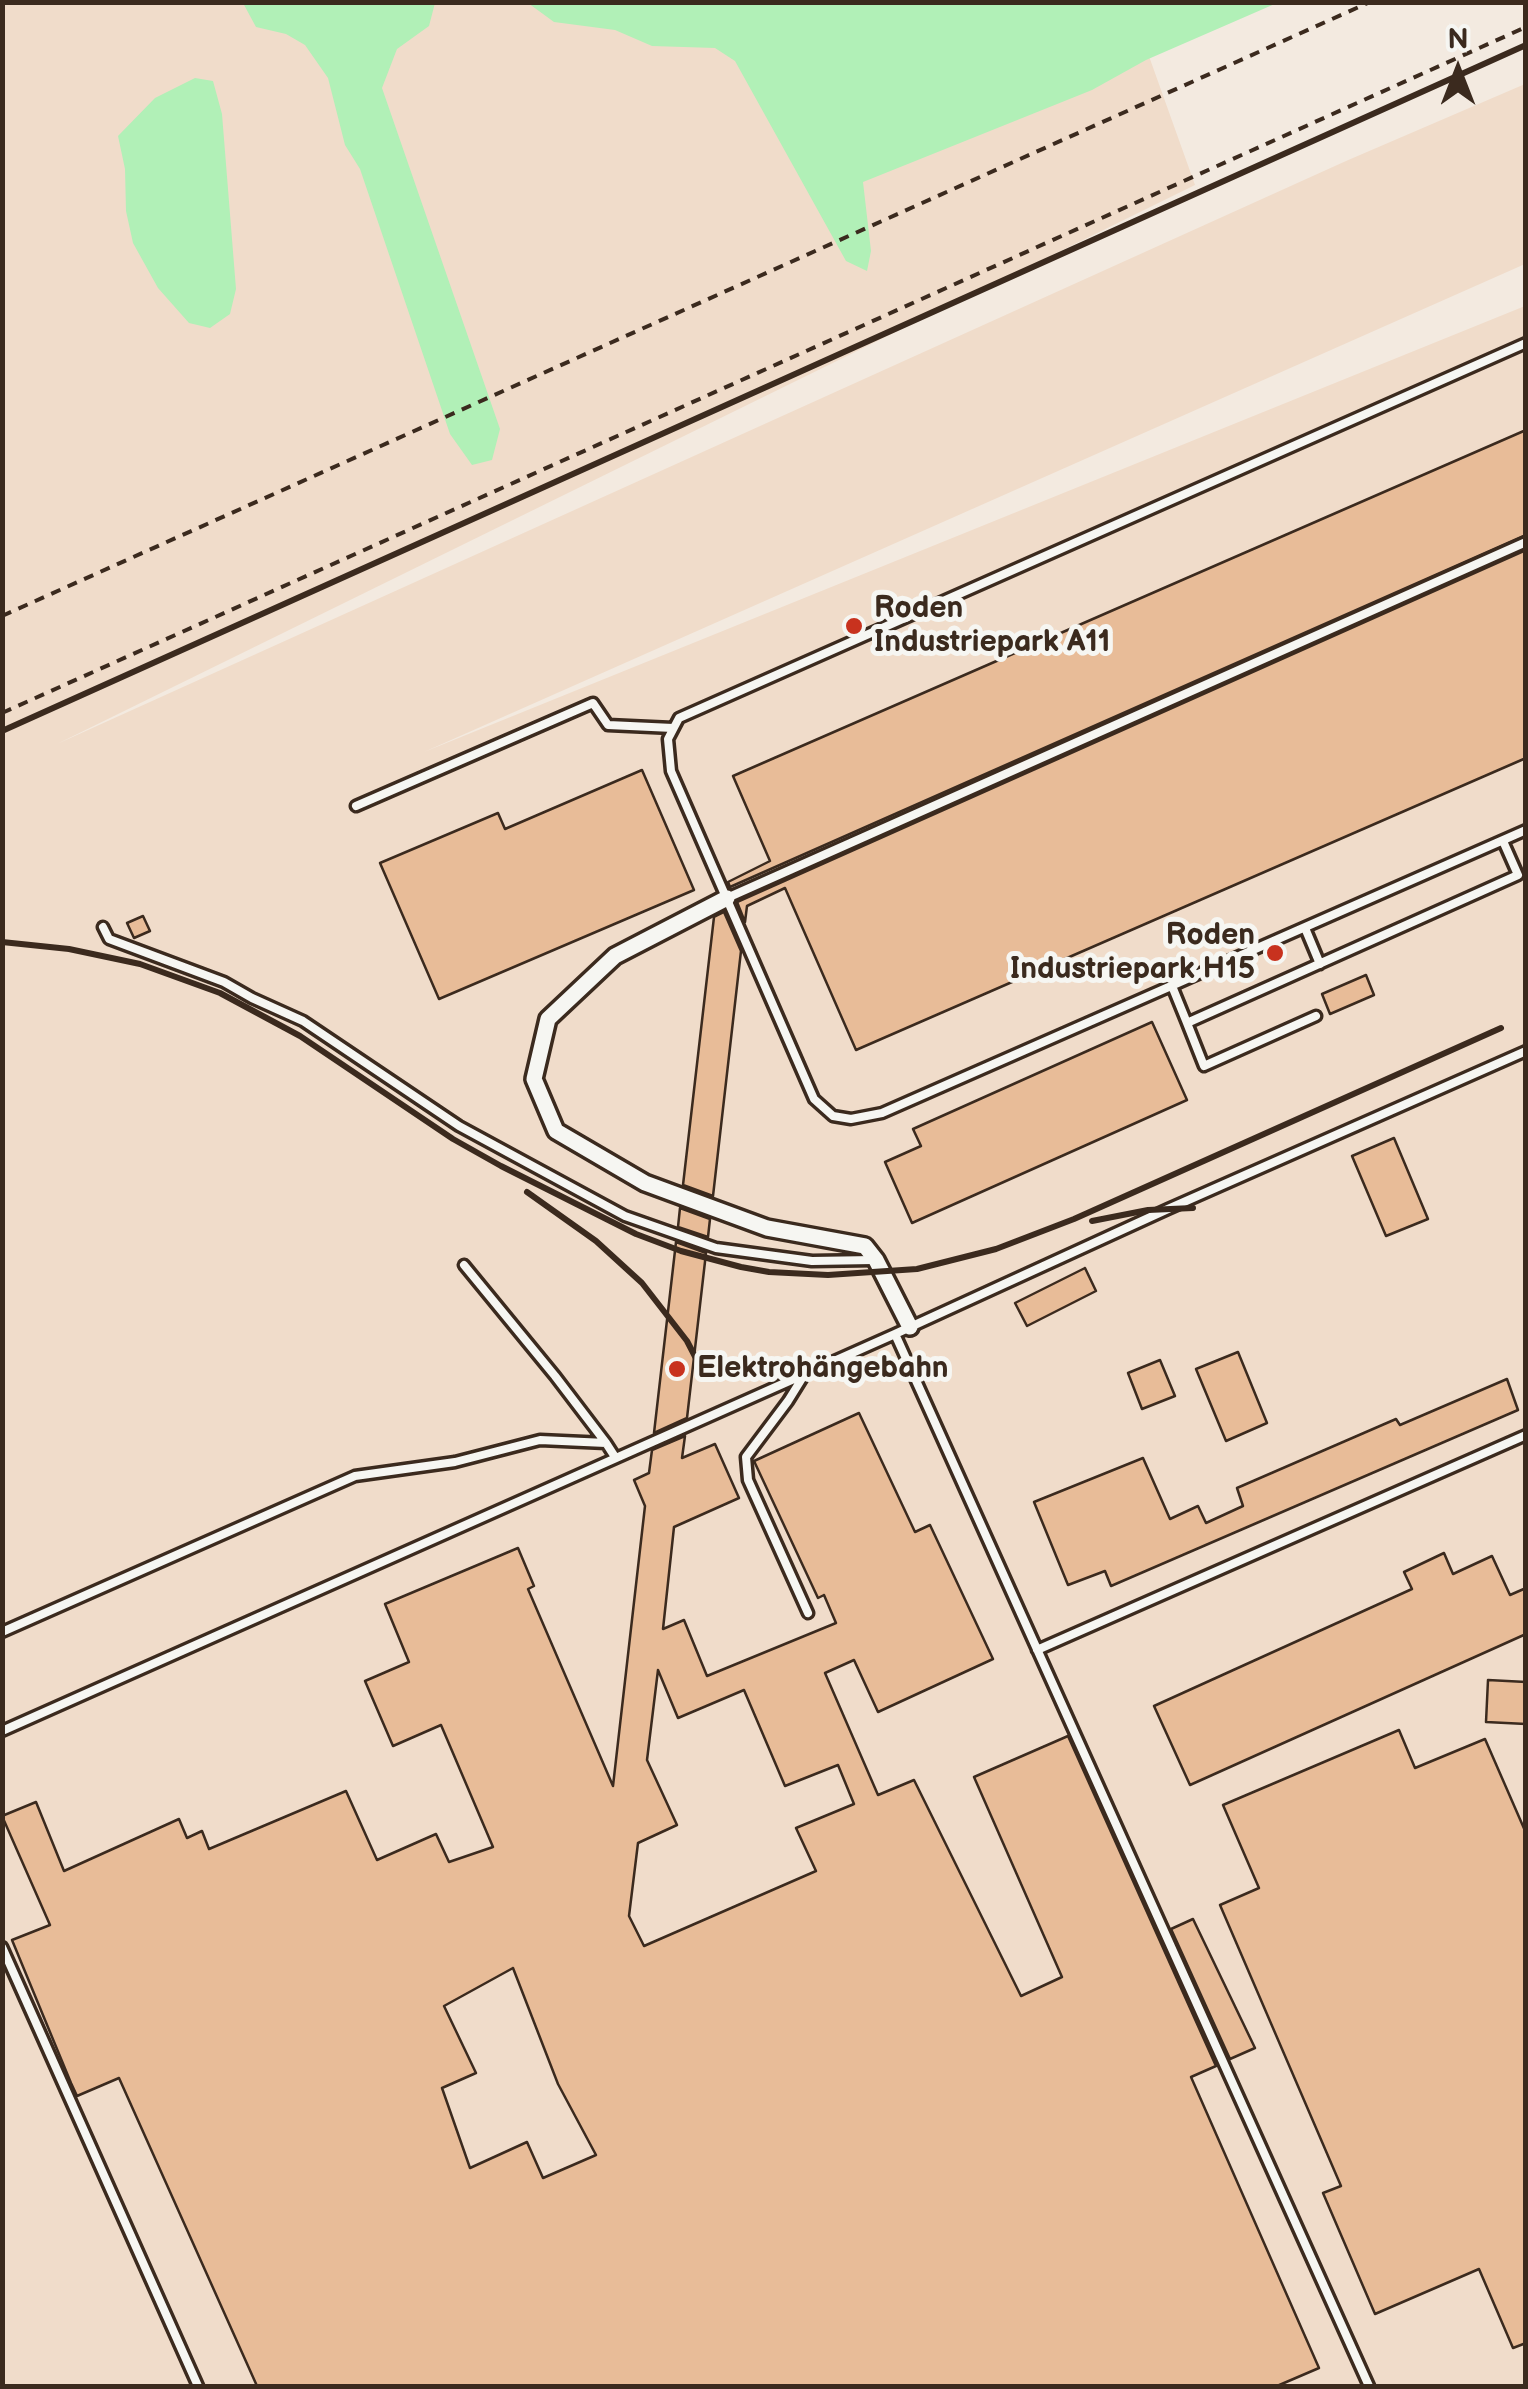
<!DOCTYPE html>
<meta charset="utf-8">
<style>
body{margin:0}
#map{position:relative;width:1528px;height:2389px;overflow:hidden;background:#f3eae0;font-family:"Balsamiq Sans",sans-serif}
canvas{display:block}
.frame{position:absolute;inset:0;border:5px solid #3b2a1e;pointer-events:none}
.north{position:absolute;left:1408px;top:20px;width:100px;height:100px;-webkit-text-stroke:8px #f6f6f2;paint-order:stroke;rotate:0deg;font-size:28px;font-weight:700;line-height:40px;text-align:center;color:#3b2a1e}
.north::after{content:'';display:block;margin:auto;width:35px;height:45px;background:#3b2a1e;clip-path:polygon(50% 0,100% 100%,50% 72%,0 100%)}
</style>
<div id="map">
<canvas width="1528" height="2389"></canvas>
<div class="frame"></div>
<div class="north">N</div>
</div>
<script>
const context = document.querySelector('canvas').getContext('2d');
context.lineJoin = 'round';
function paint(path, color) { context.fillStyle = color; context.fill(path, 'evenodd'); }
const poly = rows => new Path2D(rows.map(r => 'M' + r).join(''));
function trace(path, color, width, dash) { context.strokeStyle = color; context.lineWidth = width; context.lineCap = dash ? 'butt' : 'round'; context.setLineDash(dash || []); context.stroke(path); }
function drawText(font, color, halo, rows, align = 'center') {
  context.font = font + ' "Balsamiq Sans",sans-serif'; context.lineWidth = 10; context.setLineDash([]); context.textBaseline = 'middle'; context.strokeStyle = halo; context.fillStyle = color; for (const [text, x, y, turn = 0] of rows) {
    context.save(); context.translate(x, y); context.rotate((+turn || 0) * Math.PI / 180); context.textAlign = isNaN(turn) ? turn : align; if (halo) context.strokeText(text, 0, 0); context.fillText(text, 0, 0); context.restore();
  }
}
const built = poly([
 [3,3,1130,3,1195,185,57,744,1346,161,1525,84,1525,264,424,752,1525,306,1525,2386,3,2386]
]);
const green = poly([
 [243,3,435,3,429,26,397,49,382,88,500,429,492,460,472,465,450,434,360,169,345,145,328,78,305,45,286,34,256,27],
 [528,3,1277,3,1146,60,1092,90,863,182,871,251,867,271,846,261,735,61,715,48,652,46,615,30,554,22],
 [195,78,213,81,222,114,236,289,230,314,210,328,189,323,158,288,133,243,126,211,125,169,118,136,155,98]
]);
const building = poly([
 [1526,430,1526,535,730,887,728,882,770,861,733,776,1526,430],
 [1526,550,1526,758,856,1050,785,888,747,906,745,922,737,902,1526,550],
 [642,770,694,890,439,999,380,863,498,813,505,829,642,770],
 [724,912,741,951,713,1196,683,1185,714,917,724,912],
 [143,916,150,931,134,938,127,923,143,916],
 [1366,975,1374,995,1330,1014,1322,994,1366,975],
 [1152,1022,1187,1100,912,1223,885,1162,921,1146,913,1129,1152,1022],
 [1394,1138,1428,1219,1386,1236,1352,1156,1394,1138],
 [680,1208,710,1219,708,1237,678,1227,680,1208],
 [676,1242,706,1253,687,1418,654,1433,676,1242],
 [1085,1268,1096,1291,1027,1326,1015,1303,1085,1268],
 [1238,1352,1267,1423,1226,1441,1196,1369,1238,1352],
 [1160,1360,1175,1396,1142,1409,1128,1373,1160,1360],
 [1507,1379,1518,1410,1111,1586,1105,1571,1068,1585,1034,1502,1143,1458,1170,1519,1198,1506,1206,1523,1243,1506,1237,1488,1396,1419,1400,1425,1507,1379],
 [859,1413,915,1532,930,1525,993,1659,878,1712,854,1660,825,1673,878,1795,914,1780,1021,1996,1062,1977,974,1777,1068,1736,1216,2066,1191,2077,1319,2368,1277,2386,257,2386,119,2078,77,2096,71,2083,12,1940,50,1925,2,1816,36,1802,64,1871,179,1819,187,1838,202,1831,209,1849,346,1791,377,1860,436,1834,449,1862,493,1847,441,1725,393,1746,365,1681,409,1662,385,1604,518,1548,534,1586,528,1589,613,1786,645,1506,634,1480,649,1473,652,1450,685,1436,682,1458,715,1444,739,1498,674,1527,663,1629,684,1620,707,1676,836,1623,824,1595,818,1598,754,1461,859,1413],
 [658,1670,678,1718,744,1690,785,1786,838,1765,854,1804,796,1828,816,1871,644,1946,629,1916,638,1843,677,1825,647,1760,658,1670],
 [513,1968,558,2084,596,2155,543,2178,527,2142,470,2168,442,2088,476,2073,444,2006,513,1968],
 [1444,1553,1453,1574,1492,1556,1510,1595,1526,1588,1526,1634,1190,1785,1154,1706,1412,1589,1404,1572,1444,1553],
 [1488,1680,1526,1682,1526,1724,1486,1722,1488,1680],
 [1399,1730,1415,1768,1485,1739,1526,1833,1526,2343,1513,2348,1479,2269,1375,2314,1323,2193,1341,2186,1220,1905,1259,1888,1223,1805,1399,1730],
 [1193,1919,1255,2048,1230,2059,1171,1929,1193,1919]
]);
const path = poly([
 [2,616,1370,2],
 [2,713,1526,27]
]);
const service = poly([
 [1526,343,679,718,668,739,671,771,814,1099,833,1116,851,1119,882,1113,1526,830],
 [356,806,593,703,608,725,673,728],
 [727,898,1526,542],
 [103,927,109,939,224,982,252,998,303,1021,459,1126,625,1216,716,1248,812,1261,873,1260],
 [1305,928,1320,964],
 [1172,986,1187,1023,1518,875,1503,841],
 [1187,1023,1204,1066,1316,1016],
 [464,1265,555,1376,606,1443],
 [895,1334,1369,2386],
 [806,1372,788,1401,746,1457,748,1480,808,1613],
 [2,1632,355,1476,455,1462,540,1440,606,1443,615,1457],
 [1037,1650,1526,1435],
 [2,1731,895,1334,1168,1209,1526,1051],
 [2,1947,198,2386]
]);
const minor = poly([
 [727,898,615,956,548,1019,534,1079,556,1131,645,1183,767,1228,865,1246,876,1260,910,1327]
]);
const rail = poly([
 [2,731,1526,45],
 [2,942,69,949,140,964,220,993,300,1036,453,1139,501,1166,636,1234,681,1251,741,1267,769,1272,828,1275,917,1269,996,1249,1074,1219,1501,1028],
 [527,1192,596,1241,642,1283,687,1341,702,1370],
 [1092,1221,1148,1210,1193,1208]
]);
const markers = [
 [854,626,10,"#c8321e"],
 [1275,953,10,"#c8321e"],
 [677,1369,10,"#c8321e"]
];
const poiNames = [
 ["Roden",874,609],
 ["Industriepark A11",874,643],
 ["Roden",1255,936,"right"],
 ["Industriepark H15",1255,970,"right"],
 ["Elektrohängebahn",697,1369]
];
paint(built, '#f0dcca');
paint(green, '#b1f0b7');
paint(building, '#e8bc98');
trace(building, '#3b2a1e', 2.5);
trace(service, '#3b2a1e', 15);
trace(minor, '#3b2a1e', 22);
trace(path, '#3b2a1e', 4, [10, 8]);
trace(service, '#f6f6f2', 8);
trace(minor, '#f6f6f2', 15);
trace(rail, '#3b2a1e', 6);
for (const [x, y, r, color] of markers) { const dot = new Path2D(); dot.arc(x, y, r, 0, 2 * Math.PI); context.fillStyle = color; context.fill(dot); trace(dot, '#f6f6f2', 4); }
drawText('bold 30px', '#3b2a1e', '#f6f6f2', poiNames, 'left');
</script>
